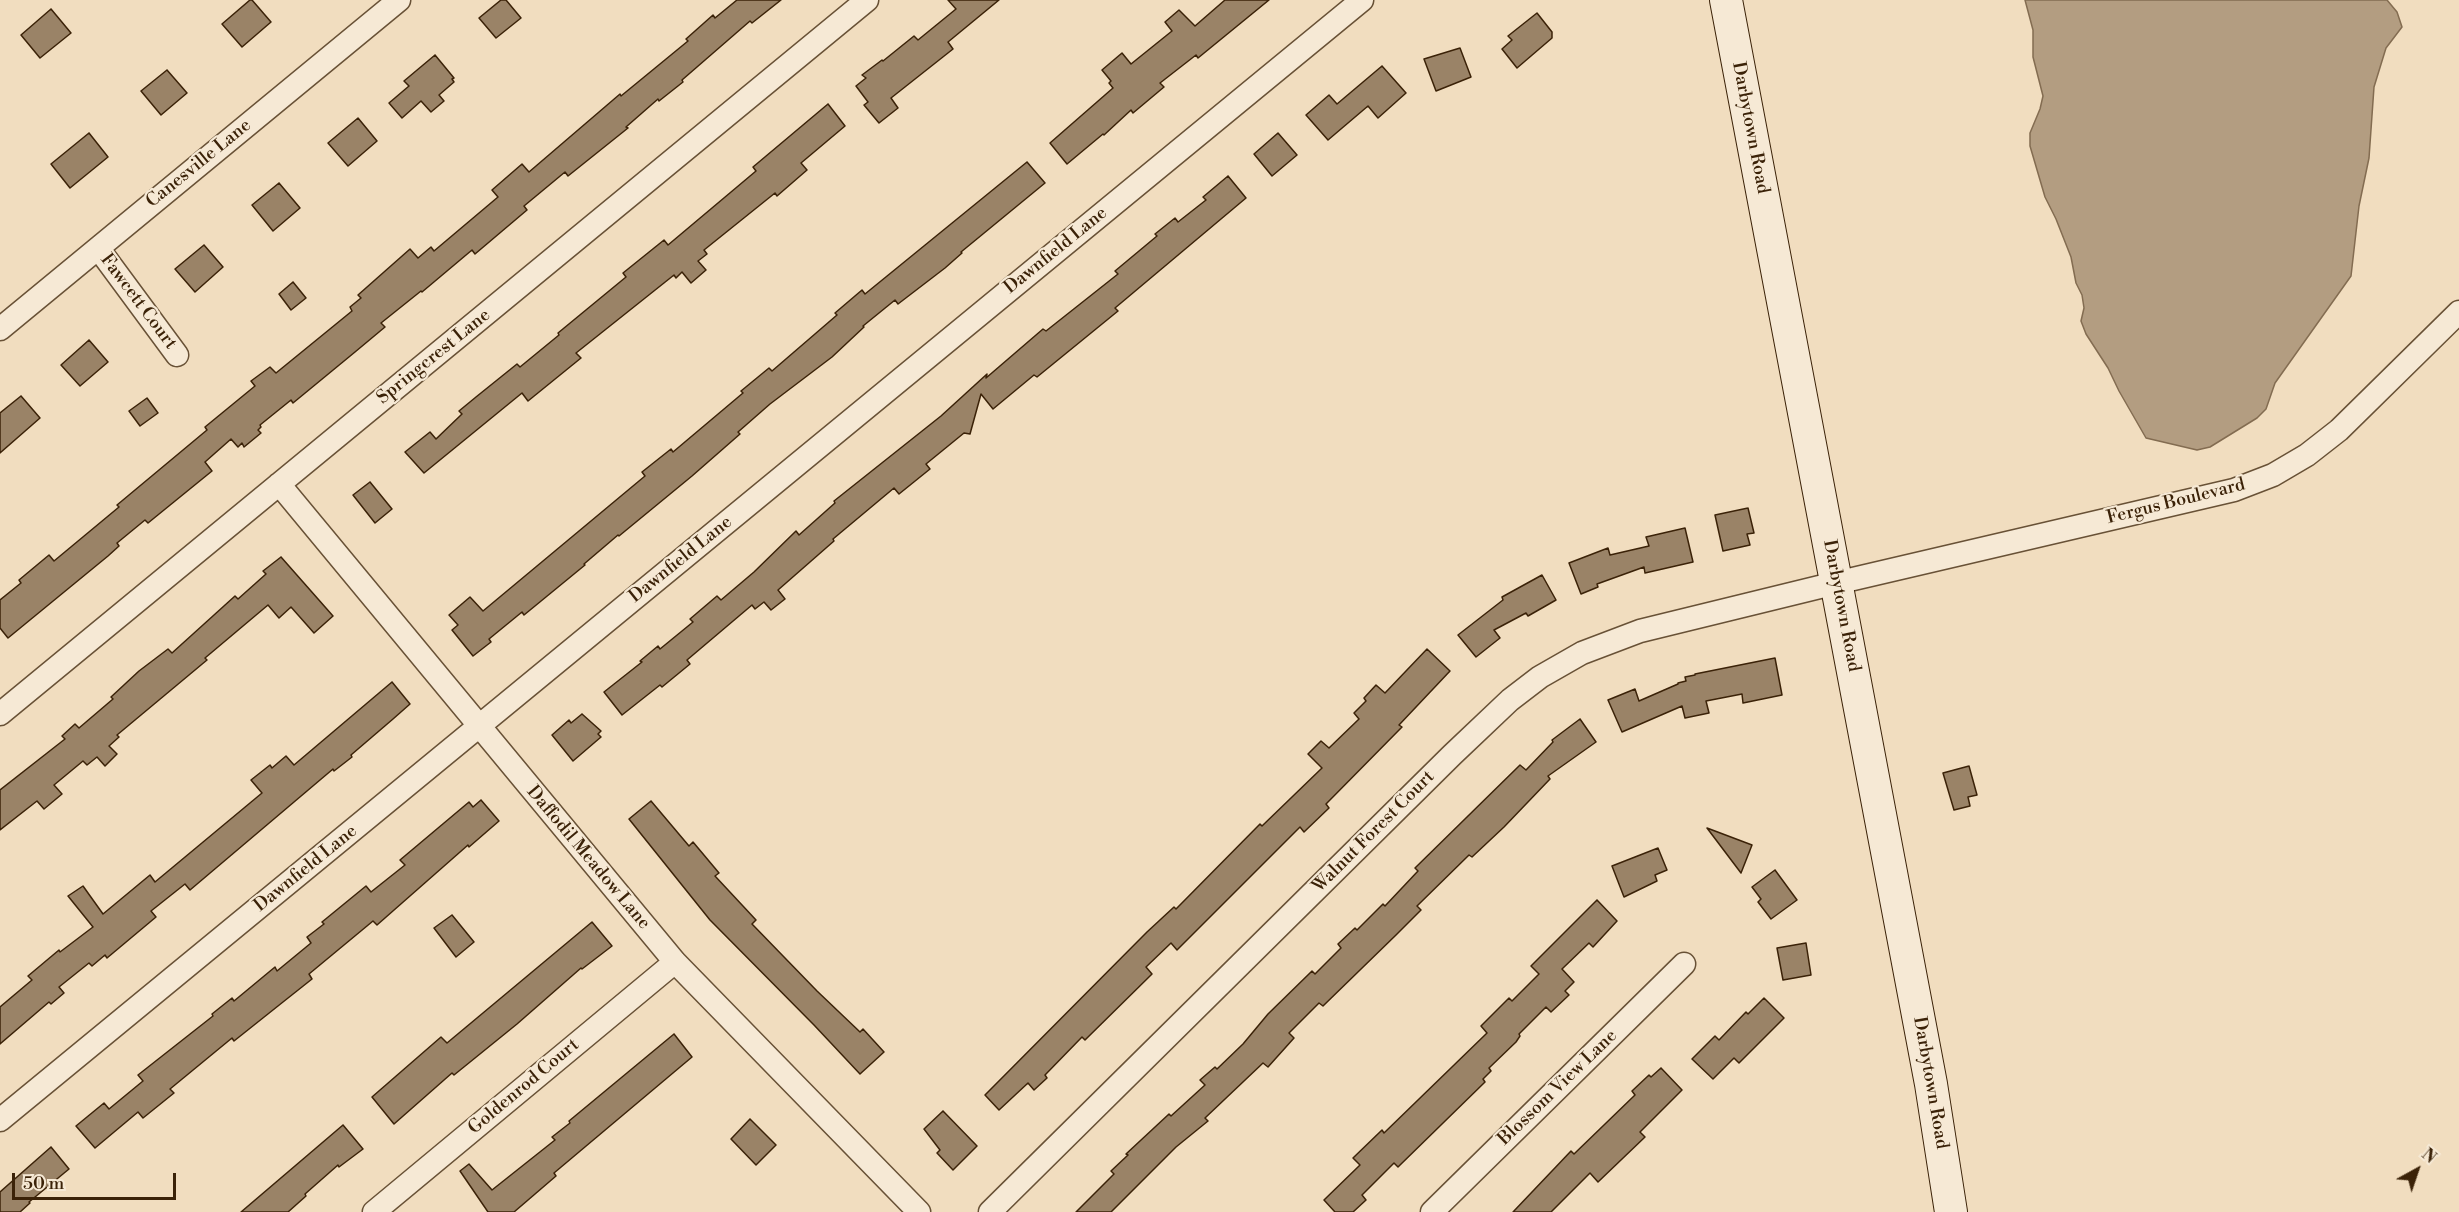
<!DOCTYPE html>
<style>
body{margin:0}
#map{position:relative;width:2459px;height:1212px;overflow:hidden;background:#f1ddbf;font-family:"Libre Bodoni",serif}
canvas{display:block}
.north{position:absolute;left:2387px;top:1140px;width:60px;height:60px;-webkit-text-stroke:4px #f6e9d5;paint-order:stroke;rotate:40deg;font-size:16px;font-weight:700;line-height:24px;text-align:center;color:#3b2208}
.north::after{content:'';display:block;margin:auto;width:21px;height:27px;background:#3b2208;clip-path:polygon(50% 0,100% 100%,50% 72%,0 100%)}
.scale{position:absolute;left:12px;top:1173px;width:164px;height:27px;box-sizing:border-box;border:3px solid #3b2208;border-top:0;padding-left:8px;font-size:18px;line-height:21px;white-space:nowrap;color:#3b2208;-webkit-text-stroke:4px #f6e9d5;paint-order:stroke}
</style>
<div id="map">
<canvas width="2459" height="1212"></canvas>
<div class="north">N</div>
<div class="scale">50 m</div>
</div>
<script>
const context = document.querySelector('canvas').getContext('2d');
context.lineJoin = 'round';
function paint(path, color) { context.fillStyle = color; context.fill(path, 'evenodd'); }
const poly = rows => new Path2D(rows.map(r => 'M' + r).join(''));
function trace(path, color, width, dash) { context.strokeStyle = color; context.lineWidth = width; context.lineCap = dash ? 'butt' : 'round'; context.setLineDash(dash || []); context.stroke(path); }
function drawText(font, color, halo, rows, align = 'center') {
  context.font = font + ' "Libre Bodoni",serif'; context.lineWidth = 4.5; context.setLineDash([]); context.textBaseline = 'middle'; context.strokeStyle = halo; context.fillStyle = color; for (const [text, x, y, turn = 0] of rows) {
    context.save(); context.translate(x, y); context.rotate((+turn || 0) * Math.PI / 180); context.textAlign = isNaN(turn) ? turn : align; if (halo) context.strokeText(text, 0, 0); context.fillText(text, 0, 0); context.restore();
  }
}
const water = poly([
 [2025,0,2387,0,2397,12,2402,27,2386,48,2374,87,2369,158,2359,206,2351,276,2275,383,2266,409,2257,418,2210,447,2197,450,2146,438,2119,391,2108,368,2086,334,2081,321,2084,308,2082,295,2076,283,2071,257,2056,219,2045,197,2030,146,2030,133,2040,109,2043,96,2033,57,2033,30,2025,0]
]);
const building = poly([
 [250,0,252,0,271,22,242,47,222,24,250,0],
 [501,0,506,0,521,18,496,38,479,18,501,0],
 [737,0,781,0,752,23,750,21,682,80,683,82,659,101,658,99,626,127,628,128,568,176,565,172,524,206,527,210,475,254,472,250,422,292,421,291,381,323,385,327,355,352,293,403,291,400,260,425,261,427,258,430,261,433,244,447,242,443,238,447,231,439,205,462,212,471,148,523,145,520,117,543,119,546,108,556,8,638,0,628,0,600,21,583,19,580,49,555,54,561,119,507,117,505,207,430,205,427,255,386,251,381,270,367,276,373,352,311,350,307,361,298,358,295,410,249,418,258,431,247,434,251,498,197,492,190,522,164,529,172,620,94,621,96,688,41,686,39,713,15,715,18,737,0],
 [948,0,999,0,948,42,953,49,891,98,898,108,879,123,864,105,868,102,856,86,866,78,862,75,882,60,883,61,914,36,918,40,956,9,948,0],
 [1225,0,1269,0,1198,58,1196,55,1160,83,1164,87,1133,113,1131,110,1104,135,1103,134,1067,164,1050,143,1113,88,1109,83,1111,81,1102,70,1122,53,1131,64,1172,31,1165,22,1179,10,1195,26,1225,0],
 [51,9,71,33,40,58,21,35,51,9],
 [1537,13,1552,32,1552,38,1517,68,1502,49,1512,40,1508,36,1537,13],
 [1460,48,1471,77,1436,91,1424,59,1460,48],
 [435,55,454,78,452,79,454,82,439,95,444,101,431,112,421,101,402,118,389,103,409,86,404,81,435,55],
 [1382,66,1406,93,1378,118,1368,106,1328,140,1306,115,1329,95,1337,104,1382,66],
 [167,70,187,93,161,115,141,91,167,70],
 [828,104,845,126,801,163,807,170,777,196,775,193,704,250,707,254,698,261,706,270,691,283,682,272,676,278,674,275,576,353,581,358,528,401,522,393,424,473,405,452,430,432,436,439,462,414,459,411,476,397,517,364,520,367,559,335,558,333,626,277,623,273,664,240,668,245,756,171,753,167,828,104],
 [358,118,377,141,348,166,328,143,358,118],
 [89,133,108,157,70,188,51,164,89,133],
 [1278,133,1297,155,1272,176,1254,154,1278,133],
 [1027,162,1045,183,961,252,962,253,945,268,898,304,895,300,863,326,864,327,832,357,770,404,738,432,740,434,692,476,619,536,618,535,584,564,585,565,524,615,522,612,489,639,491,642,473,656,452,630,458,625,449,615,470,597,483,611,645,476,642,472,671,449,673,452,743,393,741,391,769,368,772,371,837,315,835,313,862,290,865,294,1027,162],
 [1228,176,1246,198,1115,308,1118,311,1037,377,1034,375,993,409,981,394,970,434,964,433,926,464,930,469,899,494,894,488,833,539,834,541,778,590,785,599,771,610,764,602,755,609,752,605,687,660,690,664,662,687,660,685,622,715,604,692,642,662,640,661,658,646,660,649,693,622,690,619,717,596,721,600,754,572,796,531,799,535,835,503,834,501,941,416,987,374,986,378,1043,329,1046,331,1118,274,1115,271,1157,236,1155,234,1175,218,1178,222,1206,200,1203,197,1228,176],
 [279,183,300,208,273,231,252,205,279,183],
 [204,245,223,267,195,292,175,269,204,245],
 [293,282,306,298,291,310,279,294,293,282],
 [89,340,108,362,80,386,61,365,89,340],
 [21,396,40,418,0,453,0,413,21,396],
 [147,398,158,413,140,426,129,411,147,398],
 [370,482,392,509,375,523,353,495,370,482],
 [1748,508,1754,533,1747,534,1750,545,1723,551,1715,515,1748,508],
 [1685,528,1693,562,1645,573,1644,567,1597,584,1598,587,1581,594,1569,563,1608,548,1610,555,1649,546,1646,537,1685,528],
 [281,557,333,616,314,633,291,607,279,618,268,605,205,658,207,660,117,735,119,737,109,746,117,754,105,766,97,757,87,765,83,761,54,785,62,794,44,809,37,801,0,830,0,790,65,739,62,736,75,724,79,728,113,699,111,697,139,671,168,649,172,653,235,596,238,599,266,574,263,571,281,557],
 [1542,575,1556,600,1528,616,1526,613,1494,630,1500,638,1476,657,1458,635,1503,600,1502,597,1542,575],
 [1427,649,1450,671,1399,725,1402,727,1326,804,1329,808,1304,832,1300,827,1177,950,1171,943,1146,967,1152,974,1085,1040,1082,1037,1045,1075,1047,1078,1034,1090,1028,1083,999,1110,985,1095,1147,932,1174,907,1176,909,1260,824,1262,826,1322,768,1308,754,1321,741,1329,748,1359,719,1354,713,1366,701,1364,698,1376,685,1385,693,1427,649],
 [1775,658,1782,695,1743,703,1742,694,1706,701,1709,713,1685,718,1682,706,1622,732,1608,700,1635,689,1639,701,1678,684,1678,683,1686,681,1685,677,1695,675,1695,674,1775,658],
 [392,682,410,704,393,719,351,755,352,757,334,771,333,769,190,890,185,884,151,911,156,917,107,958,105,955,92,966,89,963,59,987,64,993,51,1004,49,1002,0,1044,0,1007,32,980,28,976,59,950,60,952,93,927,68,896,83,886,103,914,150,875,155,882,262,793,251,780,270,765,272,768,286,756,294,765,392,682],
 [582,714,601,731,598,734,601,737,573,761,552,735,569,720,571,723,582,714],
 [1580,719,1596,742,1548,776,1550,779,1504,827,1472,857,1469,855,1417,906,1421,910,1396,935,1323,1006,1319,1003,1289,1033,1294,1038,1268,1067,1263,1063,1205,1118,1208,1121,1176,1147,1111,1212,1076,1212,1114,1174,1111,1171,1128,1155,1126,1154,1169,1114,1171,1116,1205,1085,1200,1080,1215,1067,1217,1069,1243,1044,1268,1014,1312,971,1315,974,1341,948,1338,944,1355,928,1357,930,1383,904,1385,906,1418,871,1415,868,1520,765,1526,770,1553,742,1552,740,1580,719],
 [1969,766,1977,795,1968,797,1970,806,1954,810,1943,773,1969,766],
 [481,800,499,821,469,847,468,845,377,925,373,921,309,974,312,979,283,1002,234,1041,232,1038,170,1089,174,1093,143,1118,138,1112,95,1148,76,1126,104,1103,109,1109,143,1081,138,1075,213,1016,212,1014,232,998,234,1001,275,967,277,971,311,943,307,937,324,924,322,922,366,886,371,892,405,865,400,860,469,802,473,807,481,800],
 [651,801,689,846,693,842,719,873,715,876,756,920,752,924,817,991,860,1032,863,1029,884,1052,860,1074,814,1025,710,920,629,819,651,801],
 [1707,828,1752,845,1741,873,1707,828],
 [1658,848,1667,870,1655,875,1657,881,1624,897,1612,866,1658,848],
 [1775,870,1797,900,1771,919,1758,902,1761,899,1752,887,1775,870],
 [1597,900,1617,921,1593,947,1589,943,1562,969,1574,982,1565,991,1569,995,1551,1012,1546,1007,1519,1034,1520,1036,1516,1042,1489,1068,1491,1071,1483,1079,1485,1082,1398,1167,1394,1163,1362,1195,1366,1200,1353,1212,1335,1212,1324,1200,1360,1165,1353,1158,1382,1130,1384,1133,1487,1033,1481,1026,1509,998,1512,1001,1539,974,1531,966,1597,900],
 [452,915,474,942,456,957,434,928,452,915],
 [592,922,612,946,582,969,581,968,517,1024,454,1075,452,1073,394,1124,372,1097,441,1037,447,1043,592,922],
 [1806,943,1811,975,1783,980,1777,948,1806,943],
 [1764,998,1784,1018,1739,1063,1734,1058,1713,1079,1692,1059,1715,1036,1719,1040,1746,1012,1748,1014,1764,998],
 [674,1034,692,1057,554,1173,556,1176,514,1212,488,1212,460,1171,469,1164,492,1190,555,1140,552,1137,570,1123,569,1121,674,1034],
 [1661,1068,1682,1090,1640,1132,1645,1137,1598,1182,1590,1173,1551,1212,1513,1212,1571,1151,1574,1154,1635,1095,1632,1091,1649,1075,1651,1077,1661,1068],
 [943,1111,977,1146,953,1170,937,1153,940,1150,924,1129,943,1111],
 [750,1119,776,1145,756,1165,731,1139,750,1119],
 [343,1125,363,1149,339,1167,338,1165,305,1194,306,1196,288,1212,241,1212,343,1125],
 [51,1147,69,1169,29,1202,30,1203,20,1212,0,1212,0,1192,51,1147]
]);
const street = poly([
 [98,248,177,355],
 [0,329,399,0],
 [279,484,675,962,919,1212],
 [0,714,867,0],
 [0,1120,1362,0],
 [374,1212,675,962],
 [990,1212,1452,755,1510,700,1540,677,1582,653,1640,631,1836,583,2234,490,2273,475,2307,455,2339,430,2459,312],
 [1432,1212,1684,964]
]);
const secondary = poly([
 [1726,0,1931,1084,1951,1212]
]);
const streetNames = [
 ["Darbytown Road",1750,128,79],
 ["Canesville Lane",199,164,-39],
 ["Dawnfield Lane",1056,251,-39],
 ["Fawcett Court",138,302,53],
 ["Springcrest Lane",434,357,-39],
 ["Fergus Boulevard",2176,502,-14],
 ["Dawnfield Lane",681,560,-39],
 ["Darbytown Road",1841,606,79],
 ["Walnut Forest Court",1374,832,-45],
 ["Daffodil Meadow Lane",588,858,50],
 ["Dawnfield Lane",306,869,-39],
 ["Darbytown Road",1930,1083,80],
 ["Goldenrod Court",524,1087,-40],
 ["Blossom View Lane",1558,1088,-44]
];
paint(water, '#b39d81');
trace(water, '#836c51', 1.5);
paint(building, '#9a8367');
trace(building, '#3b2208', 1.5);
trace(street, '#685136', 25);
trace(secondary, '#3b2208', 34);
trace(street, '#f6e9d5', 22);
trace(secondary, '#f6e9d5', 32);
drawText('18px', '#3b2208', '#f6e9d5', streetNames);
</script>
